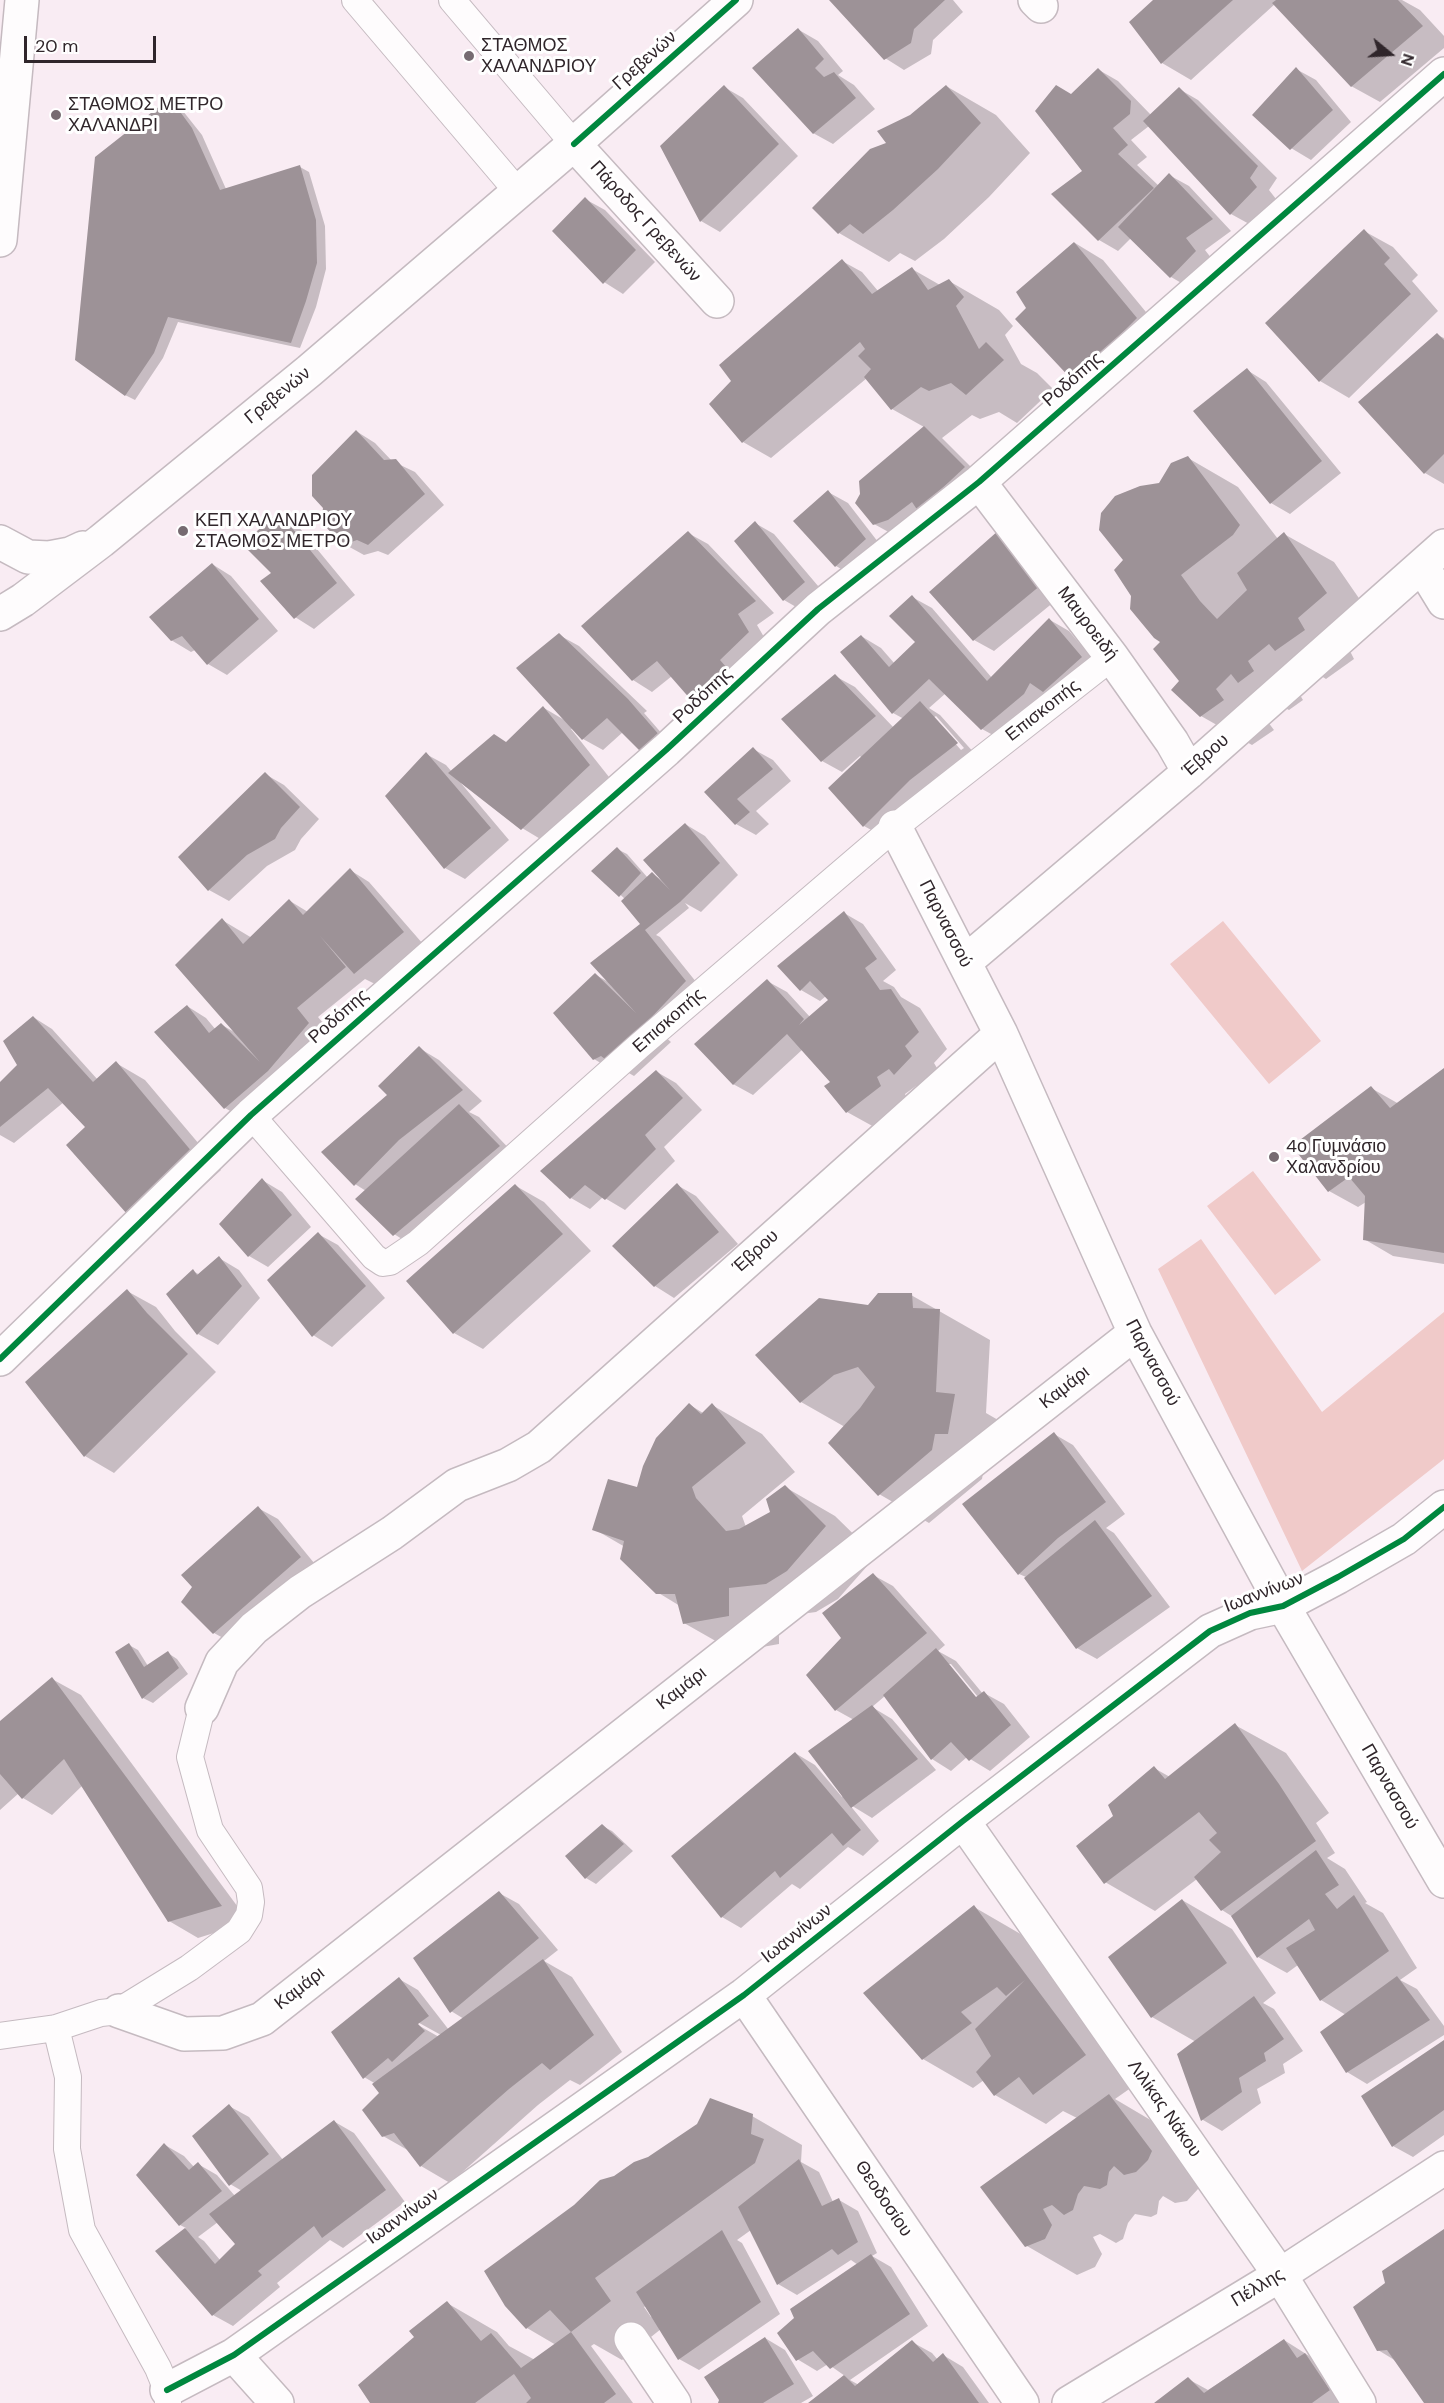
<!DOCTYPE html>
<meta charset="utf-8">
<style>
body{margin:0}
#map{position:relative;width:1444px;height:2403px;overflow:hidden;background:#f9ecf3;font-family:"DM Sans",sans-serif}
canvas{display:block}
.north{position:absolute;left:1360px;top:24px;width:60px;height:60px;-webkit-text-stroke:4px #fff;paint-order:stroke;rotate:108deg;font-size:16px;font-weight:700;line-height:24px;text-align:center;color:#30262b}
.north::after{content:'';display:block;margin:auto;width:21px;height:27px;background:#30262b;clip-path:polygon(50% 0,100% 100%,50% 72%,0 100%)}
.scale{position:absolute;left:24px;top:36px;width:132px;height:27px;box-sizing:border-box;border:3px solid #30262b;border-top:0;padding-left:8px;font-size:18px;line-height:21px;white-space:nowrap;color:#30262b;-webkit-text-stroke:4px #fff;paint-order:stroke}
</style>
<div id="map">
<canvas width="1444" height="2403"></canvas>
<div class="north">N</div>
<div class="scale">20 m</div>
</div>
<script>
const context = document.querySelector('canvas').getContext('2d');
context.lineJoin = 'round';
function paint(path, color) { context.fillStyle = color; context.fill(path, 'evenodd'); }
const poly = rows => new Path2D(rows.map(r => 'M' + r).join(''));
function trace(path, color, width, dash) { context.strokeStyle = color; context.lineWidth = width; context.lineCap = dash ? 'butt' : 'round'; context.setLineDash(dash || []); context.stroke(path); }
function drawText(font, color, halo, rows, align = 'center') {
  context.font = font + ' "DM Sans",sans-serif'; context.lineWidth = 6; context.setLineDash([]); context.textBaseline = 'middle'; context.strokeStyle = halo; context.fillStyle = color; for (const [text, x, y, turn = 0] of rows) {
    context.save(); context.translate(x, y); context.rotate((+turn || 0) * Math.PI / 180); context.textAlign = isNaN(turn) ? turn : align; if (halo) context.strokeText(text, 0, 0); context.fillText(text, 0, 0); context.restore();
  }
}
const green = poly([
 [1223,921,1321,1041,1269,1084,1170,964],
 [1253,1171,1321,1260,1275,1295,1207,1206],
 [1201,1239,1322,1412,1444,1312,1444,1459,1302,1571,1158,1269]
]);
const shadow = poly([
 [831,0,953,0,963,12,933,40,931,54,904,70,885,58],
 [1154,0,1402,0,1420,10,1444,36,1444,48,1380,102,1351,86,1275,4,1191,80,1162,63,1131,22],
 [799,30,818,41,843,71,838,75,854,85,875,109,833,144,813,133],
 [1296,69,1316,80,1351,122,1311,160,1291,148],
 [1099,70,1118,81,1151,115,1179,89,1198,100,1277,178,1269,190,1276,199,1251,225,1231,214,1149,126,1131,140,1147,157,1137,165,1159,186,1169,175,1189,186,1231,231,1205,250,1215,263,1190,288,1171,277,1131,238,1118,251,1099,240,1071,95],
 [946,86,996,115,1030,153,989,197,944,239,915,261,900,253,889,262,839,233,888,144,911,116],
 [724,87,743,98,798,156,720,232,701,221,662,146],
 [170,100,179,106,202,135,226,189,300,167,309,172,325,226,326,269,316,307,300,348,178,322,163,358,135,400,125,395],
 [585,199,605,210,655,262,623,294,604,282],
 [1364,231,1393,247,1418,275,1412,281,1438,311,1349,398,1320,381,1268,323],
 [1075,243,1103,260,1165,335,1103,397,1075,380,1028,308],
 [842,261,862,272,878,291,912,269,940,285,949,281,999,310,1013,326,1005,335,1021,364,1037,373,1053,389,1017,423,999,412,980,419,972,415,942,438,983,479,894,535,874,524,924,427,892,409,867,378,771,458,743,442],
 [1437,335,1444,338,1444,484,1425,473],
 [1247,370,1266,382,1341,473,1290,514,1271,503],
 [356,431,375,443,392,461,415,472,444,505,388,555,378,551,364,555,344,544],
 [1188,458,1238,487,1278,539,1284,534,1334,562,1376,623,1348,647,1354,659,1326,679,1318,674,1297,690,1303,700,1289,710,1279,705,1265,718,1274,730,1252,745,1201,716,1173,689,1181,681,1163,641,1133,595,1125,560,1160,484],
 [828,492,848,503,885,551,855,577,836,566],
 [279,514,298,526,355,595,314,629,295,617,273,573],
 [755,523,774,534,824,593,803,611,784,600],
 [999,532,1060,597,994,651,974,640],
 [688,533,708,544,774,613,757,625,768,644,712,711,693,700,672,676,652,692,633,680],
 [212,564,231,576,278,631,227,675,208,664,195,650,191,652,171,640],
 [912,597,932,608,992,678,1050,620,1069,631,1101,669,1002,740,982,729,946,693,929,708,940,715,976,755,884,837,864,826,862,758,860,756,842,772,822,761,835,676,855,687,894,728,904,719,893,713,861,636,881,648,895,664,917,642],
 [936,716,964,748,961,750,933,718],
 [559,635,579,646,647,711,644,713,670,743,623,732,603,750,583,739,573,728,571,729,609,777,542,840,522,828,460,782,509,840,465,879,445,868,426,754,446,765,452,772,507,743,544,708,566,721],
 [753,749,773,760,791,781,756,811,769,824,756,835,736,824,707,792],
 [265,774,284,785,319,819,301,839,295,850,267,866,229,901,209,890],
 [685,824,705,836,738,875,701,912,685,903,689,908,656,935,660,937,705,993,664,1036,671,1042,634,1076,620,1068,614,1071,594,1059,596,975,610,983,643,924,625,899,594,871,617,849,627,854,648,878,652,874,662,880],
 [350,870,369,882,423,944,375,984,365,979,318,1017,337,1040,244,1119,225,1108,187,1006,206,1018,216,1030,222,1025,236,1033,222,920,252,938,290,901,308,912],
 [844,913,863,924,896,970,883,981,894,987,901,997,920,1008,947,1049,934,1063,940,1073,924,1091,916,1086,905,1094,909,1103,876,1128,847,1112,832,1082,803,1049,753,1095,733,1084,767,981,787,992,810,1017,830,1000,826,996,820,1001,801,990],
 [33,1017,52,1029,98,1080,116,1063,145,1080,221,1170,157,1229,87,1127,64,1102,14,1143,0,1135,0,1084,19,1065],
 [419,1048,439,1060,482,1101,469,1112,479,1117,518,1158,413,1246,394,1234,366,1191,355,1184,389,1095],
 [1444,1070,1444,1264,1393,1256,1364,1239,1366,1202,1358,1207,1329,1191,1371,1088,1399,1104],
 [657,1072,676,1083,702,1110,664,1147,675,1161,625,1210,603,1197,590,1209,571,1198],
 [262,1180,282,1192,311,1227,268,1267,249,1256,221,1224],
 [677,1185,696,1196,738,1244,674,1298,655,1286],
 [516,1186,544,1202,591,1251,483,1349,454,1333],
 [318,1234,338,1245,385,1298,332,1347,313,1335],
 [219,1258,239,1270,260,1298,218,1345,198,1334,168,1294,193,1271,200,1275],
 [127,1291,156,1307,175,1331,216,1372,114,1473,85,1456,27,1382],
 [911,1295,990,1340,986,1413,1005,1424,998,1462,985,1462,982,1479,929,1523,879,1494,845,1427,801,1402,868,1307],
 [690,1405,703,1413,712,1405,762,1434,795,1472,742,1516,746,1527,772,1513,785,1487,835,1516,876,1556,838,1599,816,1612,779,1617,779,1644,735,1652,684,1623,680,1606,657,1592,625,1547,594,1529,638,1489],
 [1054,1434,1073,1445,1125,1514,1106,1528,1114,1533,1170,1607,1097,1659,1077,1648,1026,1577,1019,1574],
 [258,1508,278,1519,319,1569,234,1644,214,1633,193,1587],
 [873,1575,893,1586,945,1645,938,1651,956,1661,983,1694,984,1693,1004,1704,1030,1737,990,1771,967,1757,951,1771,932,1759,885,1696,872,1707,892,1719,936,1770,872,1818,849,1804,879,1841,863,1856,848,1847,800,1889,792,1884,741,1928,722,1917,795,1753,815,1765,842,1797,844,1795,854,1720,836,1710,843,1638],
 [948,1664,951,1664,982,1702,980,1704],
 [129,1645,138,1650,148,1666,168,1653,177,1659,188,1674,153,1703,143,1698],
 [52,1679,81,1695,249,1922,198,1938,169,1921,83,1785,52,1815,23,1798,19,1793,0,1810,0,1723],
 [1235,1725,1286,1753,1329,1813,1316,1823,1335,1853,1327,1858,1345,1869,1367,1902,1365,1903,1383,1913,1417,1968,1400,1980,1417,1989,1444,2026,1444,2035,1367,2084,1347,2072,1322,2032,1346,2015,1321,2000,1298,1965,1287,1973,1258,1957,1233,1917,1222,1910,1197,1879,1155,1911,1105,1882,1115,1816,1154,1768,1170,1777],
 [602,1826,612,1831,633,1851,596,1884,586,1878,567,1856],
 [499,1893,519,1904,558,1950,544,1961,572,1977,622,2052,580,2085,570,2080,538,2105,450,2183,421,2166,411,2152,383,2136,381,2093,376,2084,364,2077,399,1979,418,1990,449,2030,464,2019,451,2011],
 [412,2019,441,2035,439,2037,411,2021],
 [1182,1900,1232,1929,1276,1993,1263,2003,1274,2009,1303,2051,1283,2064,1285,2073,1257,2089,1261,2103,1222,2131,1203,2120,1179,2055,1196,2042,1152,2017],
 [974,1907,1024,1936,1135,2085,1115,2099,1159,2125,1201,2181,1198,2189,1187,2201,1175,2203,1163,2196,1159,2201,1157,2214,1151,2217,1135,2214,1128,2223,1123,2239,1116,2243,1100,2234,1093,2237,1102,2254,1095,2267,1077,2275,1027,2246,1077,2118,1063,2111,1046,2124,995,2095,984,2080,973,2088,923,2059],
 [1444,2042,1444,2135,1413,2157,1393,2146],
 [229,2106,249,2117,283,2160,335,2122,354,2133,405,2202,343,2248,330,2240,277,2283,280,2287,233,2326,213,2315,157,2251,186,2228,180,2225,165,2145,184,2156,194,2167,198,2164,217,2175,235,2196,242,2191,230,2184],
 [218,2222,237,2244,220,2260,204,2241,198,2237],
 [752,2116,802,2145,801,2162,819,2172,833,2202,839,2200,858,2211,877,2253,872,2256,891,2267,928,2326,850,2380,859,2385,912,2342,932,2353,938,2360,943,2355,963,2367,989,2403,810,2403,845,2376,828,2364,817,2371,797,2359,858,2265,851,2260,797,2295,778,2284,751,2230,737,2240,742,2243,780,2314,699,2370,679,2359,661,2329,622,2360,594,2344,591,2346,633,2403,372,2403,417,2337,447,2303,497,2332,509,2346,535,2360,556,2345,527,2328],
 [647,2305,653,2316,651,2317,644,2307],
 [1444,2230,1444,2403,1425,2403,1396,2361,1378,2350,1386,2284],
 [765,2338,785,2350,813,2396,801,2403,720,2403],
 [1284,2340,1325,2366,1346,2403,1157,2403,1188,2379,1208,2390]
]);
const building = poly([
 [829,0,945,0,914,29,911,43,884,60],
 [1153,0,1233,0,1161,64,1129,22],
 [1276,0,1398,0,1423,26,1351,87,1272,3],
 [798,28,824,59,815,68,824,77,834,72,856,98,813,134,752,68],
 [1296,67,1333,110,1290,150,1252,115],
 [1098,68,1131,101,1130,114,1113,128,1128,145,1118,154,1154,188,1098,241,1051,194,1082,171,1035,111,1056,85,1071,94],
 [724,85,779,144,700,222,660,146],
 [946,85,981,123,938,169,893,210,863,234,850,224,838,234,812,208,870,149,886,143,877,131,910,115],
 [1179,87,1258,166,1250,178,1257,187,1230,215,1143,121],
 [170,98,192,128,220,190,300,165,316,220,317,263,306,301,291,343,168,317,154,353,125,396,75,360,95,157],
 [1169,173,1213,219,1186,238,1196,251,1170,278,1118,227],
 [585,197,636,250,603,284,552,231],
 [1364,229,1390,258,1384,264,1411,294,1319,382,1265,323],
 [1074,242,1137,318,1074,382,1015,319,1026,308,1016,292],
 [842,259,872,294,912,267,928,290,949,279,964,297,956,306,979,349,986,342,1004,360,966,395,951,383,929,391,921,387,891,410,864,377,871,369,858,356,865,349,860,342,742,443,709,404,731,381,719,365],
 [1437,333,1444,340,1444,454,1424,474,1358,402],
 [1247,368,1322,461,1270,504,1193,411],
 [924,426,965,467,918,511,912,502,888,520,873,525,855,503,860,494,859,481],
 [356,430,384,460,396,459,425,494,368,545,357,540,343,545,321,522,323,508,312,496,312,475],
 [1188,456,1240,525,1233,535,1181,575,1200,601,1217,619,1247,590,1237,573,1284,532,1327,593,1298,618,1305,630,1275,651,1269,644,1248,661,1254,671,1238,683,1231,674,1216,689,1224,700,1200,717,1171,690,1179,681,1153,649,1160,642,1154,638,1130,609,1131,596,1114,570,1123,560,1099,530,1101,513,1115,496,1140,486,1159,483,1171,463],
 [828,490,866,539,835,567,793,521],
 [279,512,337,583,294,619,260,581,271,573,242,544],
 [755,521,805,582,783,601,734,541],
 [999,530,1041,585,973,641,929,592],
 [688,531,756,601,738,614,749,632,720,660,727,668,692,701,657,661,632,681,581,626],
 [212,563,259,619,207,665,182,636,171,641,149,617],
 [912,595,987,681,1049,618,1082,657,1043,692,1030,683,1024,694,981,730,929,679,892,714,840,652,861,635,889,667,915,642,889,616],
 [559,633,628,699,661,737,643,754,607,718,582,740,516,668],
 [835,674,876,716,821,762,781,719],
 [920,701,958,743,910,780,863,827,828,788],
 [543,706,590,765,521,830,448,773,494,734,506,742],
 [753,747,773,769,737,799,750,812,735,825,704,792],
 [426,752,491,828,444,869,385,796],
 [265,772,300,807,281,828,275,839,247,855,208,891,178,857],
 [685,823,720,863,680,902,645,930,686,981,645,1024,652,1030,614,1066,601,1056,593,1060,553,1013,595,973,636,1013,590,963,640,924,621,901,652,872,670,890,643,860],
 [617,847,641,873,619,897,591,871],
 [350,868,404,932,354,974,320,936,346,967,297,1008,309,1023,268,1071,224,1109,154,1032,187,1005,209,1033,221,1023,260,1062,175,965,222,918,243,944,289,899,303,915],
 [844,911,877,959,865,968,880,990,891,989,919,1032,905,1046,912,1056,894,1075,889,1069,877,1077,881,1086,846,1113,824,1086,830,1082,787,1034,733,1085,694,1044,767,979,804,1019,799,1025,828,1000,810,981,800,991,777,966],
 [33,1016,93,1082,116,1061,193,1153,127,1214,66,1145,85,1127,48,1088,0,1127,0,1082,17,1065,3,1041],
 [419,1046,463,1090,399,1140,354,1186,321,1152,387,1095,378,1086],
 [1444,1068,1444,1253,1363,1240,1365,1196,1349,1177,1328,1192,1292,1146,1371,1086,1390,1108],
 [656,1070,683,1098,645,1135,656,1149,605,1200,585,1185,570,1199,540,1171],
 [459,1104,500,1146,393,1236,355,1199],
 [262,1178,292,1215,248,1257,219,1224],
 [677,1183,719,1232,654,1287,612,1246],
 [515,1184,563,1234,453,1334,406,1281],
 [318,1232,366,1286,312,1337,267,1280],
 [219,1256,242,1286,197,1335,166,1294,193,1269,197,1275],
 [127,1289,147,1313,188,1354,84,1457,25,1382],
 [878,1293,912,1293,913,1308,940,1309,936,1392,955,1394,948,1434,935,1434,932,1450,878,1496,828,1443,860,1408,875,1387,858,1367,834,1375,800,1403,755,1355,819,1298,868,1305],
 [689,1403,701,1414,712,1403,746,1443,692,1487,696,1498,726,1531,739,1529,770,1512,766,1499,785,1485,826,1526,787,1571,766,1584,729,1588,729,1616,683,1624,675,1594,656,1594,620,1559,624,1541,592,1530,608,1479,637,1487,643,1466,656,1438],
 [1054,1432,1106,1502,1058,1538,1018,1575,962,1504],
 [258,1506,301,1557,213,1634,181,1602,192,1587,181,1575],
 [1095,1520,1152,1596,1076,1649,1024,1578],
 [873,1573,927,1633,835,1711,806,1675,841,1638,822,1613],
 [129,1643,144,1667,168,1651,179,1668,142,1699,115,1652],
 [936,1648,976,1697,984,1691,1011,1725,969,1761,951,1742,931,1760,883,1695],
 [52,1677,222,1906,168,1922,64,1759,22,1799,0,1774,0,1721],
 [872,1705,918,1759,851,1808,808,1751],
 [1235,1723,1279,1784,1316,1841,1221,1911,1194,1877,1221,1852,1209,1840,1217,1833,1199,1812,1104,1884,1076,1846,1113,1816,1108,1805,1154,1766,1165,1779],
 [795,1752,861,1830,843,1846,832,1833,780,1878,775,1871,721,1918,671,1856],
 [602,1824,624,1844,585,1879,565,1856],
 [1316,1850,1339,1885,1325,1894,1337,1909,1354,1895,1389,1951,1320,2001,1286,1948,1315,1930,1309,1919,1257,1958,1231,1916],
 [499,1891,539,1938,450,2013,413,1958],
 [1182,1899,1227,1963,1151,2018,1108,1957],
 [974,1905,1086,2055,1033,2095,1019,2077,994,2096,976,2072,991,2056,975,2029,1025,1980,1006,1996,997,1987,961,2012,972,2023,922,2060,863,1993],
 [543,1959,594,2035,550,2070,542,2063,509,2089,420,2167,394,2133,382,2137,362,2110,379,2093,372,2084],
 [1397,1976,1430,2020,1346,2073,1320,2032],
 [399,1977,429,2016,418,2024,425,2031,392,2062,388,2058,363,2079,331,2032],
 [1254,1996,1284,2039,1264,2053,1266,2061,1239,2078,1242,2092,1201,2121,1177,2054],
 [1444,2040,1444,2110,1392,2147,1361,2096],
 [1109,2094,1152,2151,1148,2160,1136,2172,1124,2175,1114,2166,1109,2172,1107,2185,1100,2189,1084,2186,1078,2194,1073,2210,1064,2215,1052,2205,1043,2209,1052,2225,1045,2239,1025,2247,980,2187],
 [710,2098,753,2114,751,2134,764,2139,755,2163,595,2278,611,2301,571,2332,616,2394,604,2403,526,2403,531,2398,514,2374,475,2403,370,2403,358,2385,414,2337,409,2331,447,2301,481,2341,491,2333,521,2368,571,2332,550,2310,526,2329,505,2306,484,2271,574,2205,600,2180,614,2176,634,2162,648,2157,697,2124],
 [229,2104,269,2154,229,2186,192,2136],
 [334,2120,386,2190,322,2238,314,2226,258,2271,262,2275,212,2316,155,2251,185,2228,215,2264,235,2244,209,2214],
 [164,2143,189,2170,198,2162,222,2191,179,2226,136,2175],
 [799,2159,822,2206,839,2198,858,2242,838,2255,832,2249,777,2285,738,2207],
 [1444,2229,1444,2403,1424,2403,1387,2350,1377,2351,1353,2307,1385,2283,1382,2271],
 [722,2230,761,2302,678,2360,636,2292],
 [871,2254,910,2314,830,2369,813,2351,796,2361,777,2333,794,2318,790,2309],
 [765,2337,794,2384,763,2403,718,2403,719,2400,704,2377],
 [1284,2339,1297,2358,1305,2353,1330,2390,1312,2403,1154,2403,1188,2377,1204,2393],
 [912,2340,933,2362,943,2353,979,2403,808,2403,844,2375,855,2386]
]);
const lane = poly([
 [355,0,518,192],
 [452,0,574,144],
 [251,1115,374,1257,383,1263,390,1262,418,1243,639,1046,895,827,1112,657],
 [56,2028,68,2077,67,2149,82,2230,158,2368,167,2390,168,2403],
 [0,2036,56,2028,101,2013,119,2011,189,1968,239,1931,249,1915,251,1902,249,1888,210,1830,190,1757,202,1708]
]);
const street = poly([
 [1035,0,1041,6],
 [574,144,717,301],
 [979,482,1112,657,1172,742,1189,772],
 [0,542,28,557,49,558,70,554,83,548],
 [1422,566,1444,602],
 [0,614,23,600,101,541,309,371,574,144,736,0],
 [895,827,1001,1034,1135,1333,1283,1606,1444,1881],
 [965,962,1189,772,1444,546],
 [0,1359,251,1115,666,750,818,609,979,482,1444,74],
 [202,1708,222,1662,254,1628,300,1592,392,1533,457,1485,508,1465,539,1447,1001,1034],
 [963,1821,1280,2275,1359,2403],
 [744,1995,1022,2403],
 [119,2011,184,2034,223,2033,262,2019,1135,1333],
 [631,2339,674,2403],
 [234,2355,277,2403],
 [167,2390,234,2355,744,1995,963,1821,1210,1631,1250,1613,1283,1606,1338,1577,1404,1539,1444,1507],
 [1069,2403,1280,2275,1444,2168]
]);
const secondary = poly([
 [0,240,22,0]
]);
const cycleway = poly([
 [574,144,736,0],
 [0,1359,251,1115,666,750,818,609,979,482,1444,74],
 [167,2390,234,2355,744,1995,963,1821,1210,1631,1250,1613,1283,1606,1338,1577,1404,1539,1444,1507]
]);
const markers = [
 [469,56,6,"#766b71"],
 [56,115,6,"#766b71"],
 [183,531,6,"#766b71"],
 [1274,1157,6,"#766b71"]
];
const poiNames = [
 ["ΣΤΑΘΜΟΣ",481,46],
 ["ΧΑΛΑΝΔΡΙΟΥ",481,67],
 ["ΣΤΑΘΜΟΣ ΜΕΤΡΟ",68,105],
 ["ΧΑΛΑΝΔΡΙ",68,126],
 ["ΚΕΠ ΧΑΛΑΝΔΡΙΟΥ",195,521],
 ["ΣΤΑΘΜΟΣ ΜΕΤΡΟ",195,542],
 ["4ο Γυμνάσιο",1286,1147],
 ["Χαλανδρίου",1286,1168]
];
const streetNames = [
 ["Γρεβενών",645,61,-42],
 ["Πάροδος Γρεβενών",645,222,48],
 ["Ροδόπης",1073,380,-41],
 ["Γρεβενών",278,396,-39],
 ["Μαυροειδή",1087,624,53],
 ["Ροδόπης",703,696,-43],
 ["Επισκοπής",1043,711,-38],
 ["Έβρου",1206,756,-41],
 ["Παρνασσού",945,924,63],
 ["Ροδόπης",339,1017,-41],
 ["Επισκοπής",669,1021,-41],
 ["Έβρου",756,1252,-42],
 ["Παρνασσού",1152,1363,62],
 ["Καμάρι",1065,1388,-38],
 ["Ιωαννίνων",1264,1593,-21],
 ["Καμάρι",682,1689,-38],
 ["Παρνασσού",1389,1787,60],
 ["Ιωαννίνων",797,1934,-38],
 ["Καμάρι",300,1989,-38],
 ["Λιλίκας Νάκου",1164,2109,55],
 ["Θεοδοσίου",883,2199,56],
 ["Ιωαννίνων",403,2217,-35],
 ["Πέλλης",1258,2288,-31]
];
paint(green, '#f0cac9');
paint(shadow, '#0003');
paint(building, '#9d9297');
trace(lane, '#c5bac0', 28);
trace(street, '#c5bac0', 36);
trace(secondary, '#c5bac0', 36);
trace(lane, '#fefcfd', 26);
trace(street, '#fefcfd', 33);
trace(secondary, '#fefcfd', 33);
trace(cycleway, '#00873e', 6);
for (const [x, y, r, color] of markers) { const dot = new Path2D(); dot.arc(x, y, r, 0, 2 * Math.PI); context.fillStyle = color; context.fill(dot); trace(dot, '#fff', 2); }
drawText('18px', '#30262b', '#fff', poiNames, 'left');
drawText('18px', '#30262b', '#fff', streetNames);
</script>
